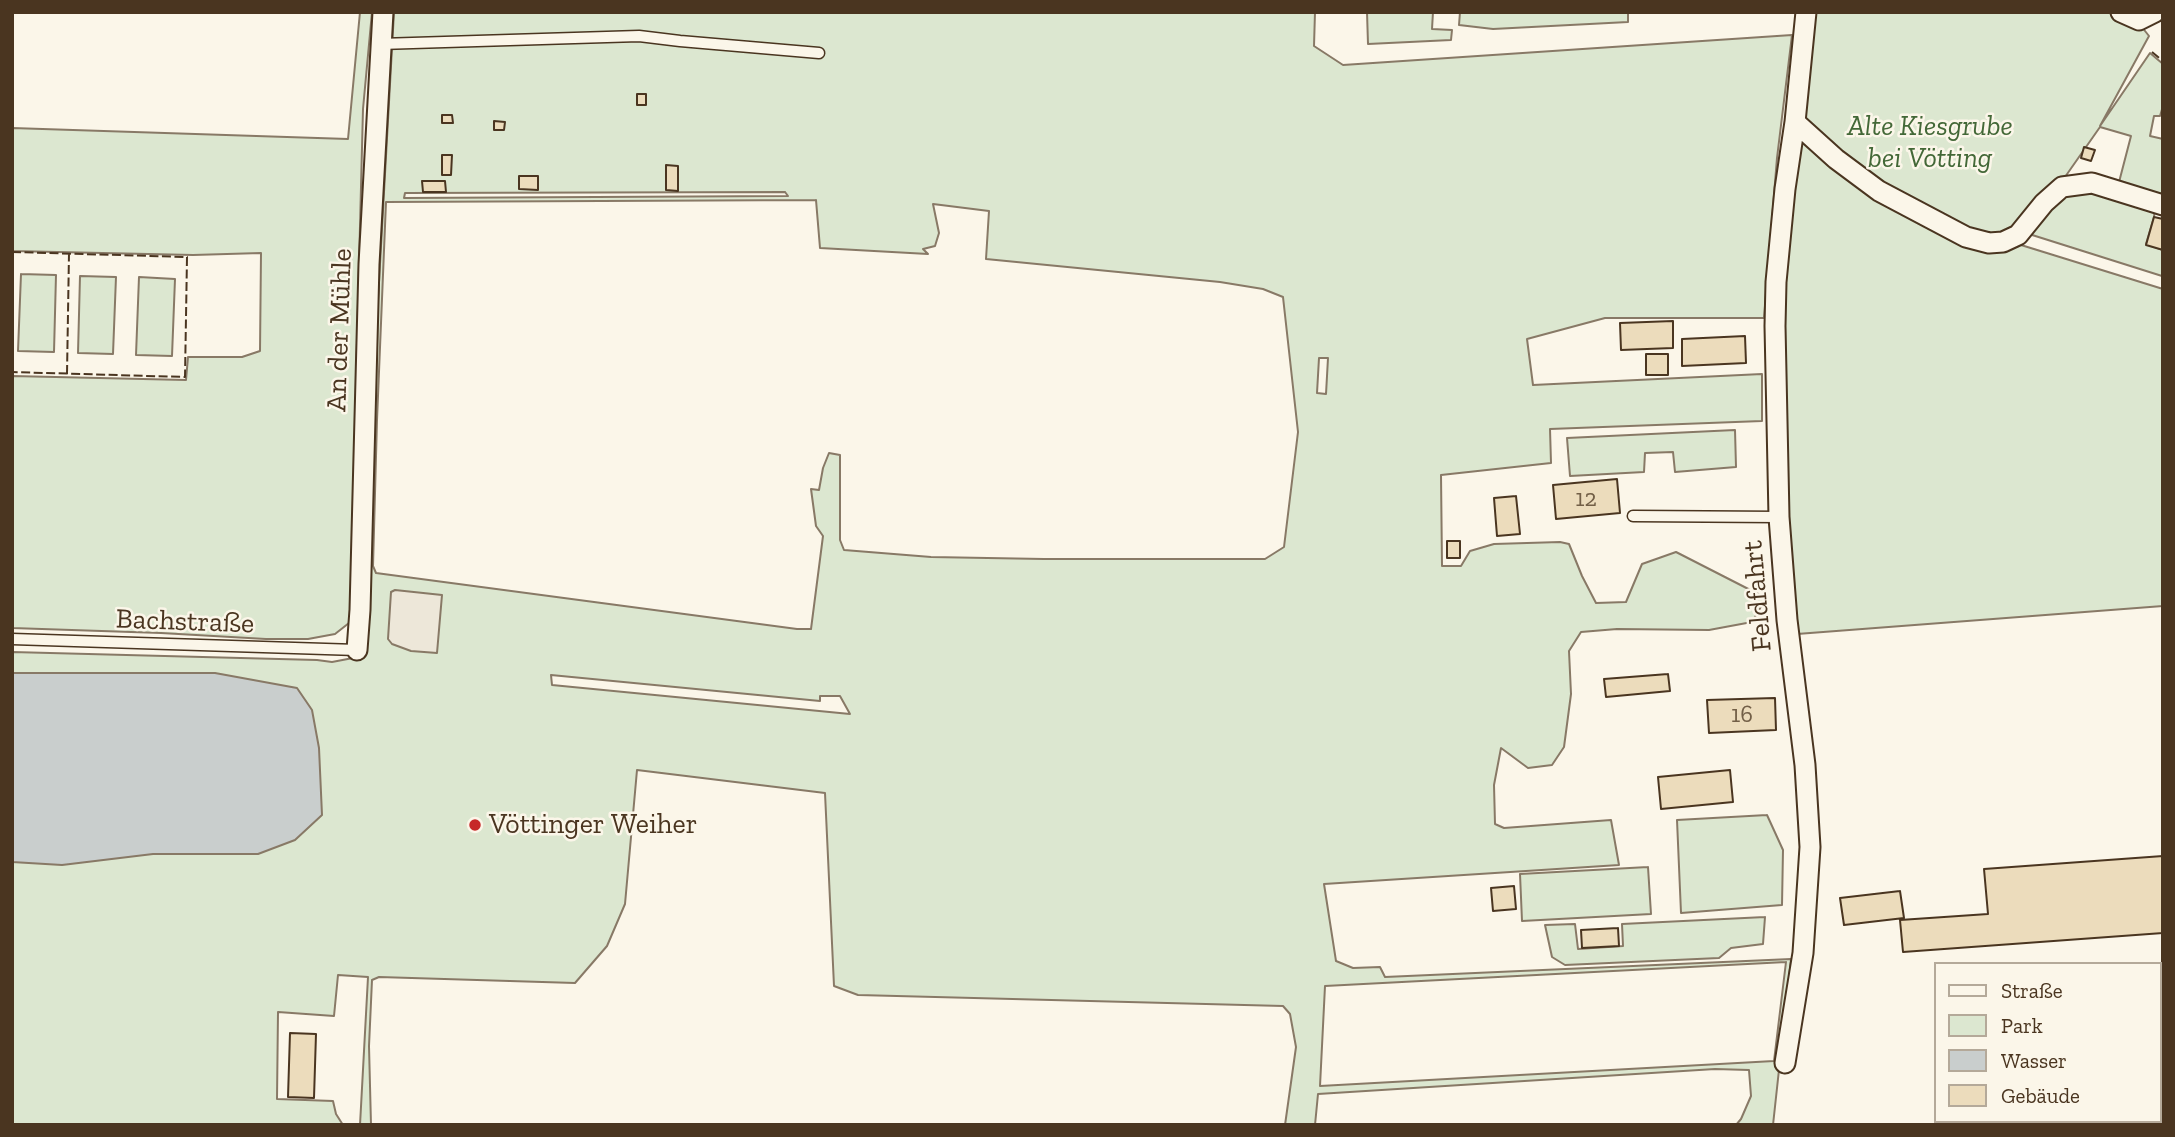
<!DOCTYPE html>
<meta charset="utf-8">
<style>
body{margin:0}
#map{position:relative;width:2175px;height:1137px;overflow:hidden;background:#fbf6e9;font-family:"Zilla Slab",serif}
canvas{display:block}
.frame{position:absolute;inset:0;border:14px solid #4a3520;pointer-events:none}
.legend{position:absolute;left:1934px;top:962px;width:228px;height:161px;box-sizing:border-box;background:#fbf6e9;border:2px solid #b4a999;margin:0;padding:9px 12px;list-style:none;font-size:21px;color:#4a3520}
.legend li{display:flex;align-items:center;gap:14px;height:35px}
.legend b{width:35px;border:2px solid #b4a999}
</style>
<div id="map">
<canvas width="2175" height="1137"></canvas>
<div class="frame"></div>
<ul class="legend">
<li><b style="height:9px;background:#fbf6e9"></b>Straße</li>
<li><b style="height:19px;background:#dce7d0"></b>Park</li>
<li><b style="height:19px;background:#c9cecd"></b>Wasser</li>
<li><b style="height:19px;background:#ecdcbc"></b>Gebäude</li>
</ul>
</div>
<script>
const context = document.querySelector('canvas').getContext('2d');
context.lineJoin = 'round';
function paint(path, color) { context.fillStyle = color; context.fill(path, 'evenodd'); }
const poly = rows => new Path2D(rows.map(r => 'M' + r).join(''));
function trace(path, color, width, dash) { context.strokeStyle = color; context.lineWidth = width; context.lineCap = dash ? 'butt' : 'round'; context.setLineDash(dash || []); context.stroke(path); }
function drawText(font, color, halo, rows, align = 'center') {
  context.font = font + ' "Zilla Slab",serif'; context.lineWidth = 5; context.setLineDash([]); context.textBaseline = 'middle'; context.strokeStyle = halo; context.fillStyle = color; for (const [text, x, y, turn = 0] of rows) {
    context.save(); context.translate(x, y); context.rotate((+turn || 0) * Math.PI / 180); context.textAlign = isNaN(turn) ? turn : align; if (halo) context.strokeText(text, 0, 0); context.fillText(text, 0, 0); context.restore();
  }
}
const green = poly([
 [360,12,372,12,363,109,356,382,355,592,353,614,349,623,335,634,308,639,266,639,161,633,12,628,12,376,186,380,188,357,242,357,260,351,261,253,193,255,12,251,12,128,348,139,360,12],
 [394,12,1315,12,1314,46,1343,65,1792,35,1777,158,1764,318,1605,318,1527,339,1533,385,1762,374,1762,421,1550,429,1551,463,1441,475,1442,566,1461,566,1470,551,1494,544,1560,542,1569,544,1582,576,1596,603,1626,602,1642,564,1676,552,1766,598,1752,622,1709,630,1617,629,1581,632,1569,651,1571,694,1564,747,1552,765,1528,768,1501,748,1494,785,1495,824,1504,828,1611,820,1619,865,1324,884,1336,961,1353,968,1380,967,1385,977,1791,959,1773,1125,1736,1125,1741,1119,1751,1096,1749,1070,1715,1069,1318,1094,1315,1125,1285,1125,1296,1047,1290,1014,1283,1006,858,995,834,986,825,793,637,770,625,904,607,946,575,983,379,977,372,980,369,1046,371,1125,360,1125,368,977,338,975,334,1016,278,1012,277,1099,333,1101,336,1114,343,1125,12,1125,12,652,317,660,332,662,353,658,374,372,394,12],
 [785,192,788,196,404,198,405,193,785,192],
 [816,200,820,248,928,254,923,249,935,246,939,233,933,204,989,211,986,259,1220,282,1263,289,1283,297,1298,432,1284,547,1265,559,1044,559,931,557,844,550,840,540,840,455,829,453,823,468,819,490,811,489,816,526,823,536,811,629,797,629,376,573,373,566,377,420,386,202,816,200],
 [1319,358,1328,358,1326,394,1317,393,1319,358],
 [551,675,820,701,820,696,840,696,850,714,552,685,551,675],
 [1786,962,1774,1061,1320,1086,1325,986,1786,962],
 [1367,12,1433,12,1432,29,1452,30,1451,40,1368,44,1367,12],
 [1460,12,1628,12,1628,22,1493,29,1459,25,1460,12],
 [1813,12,2130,12,2149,36,2100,126,2150,53,2163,64,2163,106,2160,116,2154,116,2150,136,2163,139,2163,198,2118,186,2131,136,2100,127,2058,187,2085,187,2155,208,2154,217,2146,244,2163,250,2162,276,2029,234,2021,245,2163,289,2163,606,1797,634,1784,513,1781,308,1813,12],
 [21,274,56,275,54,352,18,351,21,274],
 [80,276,116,277,113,354,78,353,80,276],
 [139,277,175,279,172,356,136,355,139,277],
 [1735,430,1736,467,1675,472,1673,452,1645,453,1644,472,1570,476,1567,438,1735,430],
 [1767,815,1783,850,1782,905,1681,913,1677,820,1767,815],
 [1648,867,1651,914,1522,921,1520,874,1648,867],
 [1765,917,1763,944,1731,948,1719,958,1565,965,1552,957,1545,925,1575,924,1578,949,1623,946,1622,924,1765,917]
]);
const parking = poly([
 [395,590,442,595,437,653,411,651,392,644,388,639,391,592,395,590]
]);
const water = poly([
 [12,673,215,673,297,688,312,710,319,748,322,815,295,840,258,854,153,854,62,865,12,862,12,673]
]);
const building = poly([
 [637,94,646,94,646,105,637,105,637,94],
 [442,115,452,115,453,123,442,123,442,115],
 [494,121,505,122,504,130,494,130,494,121],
 [2084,147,2095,150,2091,161,2081,158,2084,147],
 [442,155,452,155,451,175,442,175,442,155],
 [666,165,678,166,678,191,666,190,666,165],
 [519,176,538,176,538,190,519,189,519,176],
 [422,181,445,181,446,192,423,192,422,181],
 [2154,217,2163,219,2163,250,2146,245,2154,217],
 [1673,321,1673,348,1621,350,1620,323,1673,321],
 [1745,336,1746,363,1682,366,1682,339,1745,336],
 [1646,354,1668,354,1668,375,1646,375,1646,354],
 [1617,479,1620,513,1556,519,1553,485,1617,479],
 [1516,496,1520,534,1497,536,1494,498,1516,496],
 [1447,541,1460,541,1460,558,1447,558,1447,541],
 [1668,674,1670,691,1606,697,1604,679,1668,674],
 [1775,698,1776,730,1709,733,1707,700,1775,698],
 [1730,770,1733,802,1661,809,1658,777,1730,770],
 [2163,856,2163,933,1903,952,1900,920,1988,914,1984,869,2163,856],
 [1514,886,1516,909,1493,911,1491,888,1514,886],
 [1900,891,1904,918,1844,925,1840,898,1900,891],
 [1618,928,1619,946,1582,948,1581,930,1618,928],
 [290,1033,316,1034,314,1098,288,1097,290,1033]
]);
const lane = poly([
 [380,44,639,36,680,41,819,53],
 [1633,516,1779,517],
 [12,639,357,650]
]);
const street = poly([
 [2121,12,2139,20,2155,12],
 [1795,122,1836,159,1879,191,1966,237,1989,243,2003,242,2018,235,2044,203,2062,187,2092,183,2163,205],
 [357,650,360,610,369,264,383,12],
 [1785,1063,1803,953,1810,847,1805,765,1787,620,1779,517,1775,326,1776,282,1785,189,1795,122,1806,12]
]);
const fence = poly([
 [2152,52,2163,61],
 [12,252,187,257,185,377,12,372],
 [67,374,69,253]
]);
const markers = [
 [475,825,7,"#c62828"]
];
const numberNames = [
 ["12",1586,499],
 ["16",1742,715]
];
const parkNames = [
 ["Alte Kiesgrube",1930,127],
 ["bei Vötting",1930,159]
];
const streetNames = [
 ["An der Mühle",340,330,-88],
 ["Feldfahrt",1758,596,-95],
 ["Bachstraße",185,622,2]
];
const poiNames = [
 ["Vöttinger Weiher",489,825]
];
paint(green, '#dce7d0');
trace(green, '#887966', 2);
paint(parking, '#ede7d9');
trace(parking, '#887966', 2);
paint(water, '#c9cecd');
trace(water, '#887966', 2);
paint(building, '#ecdcbc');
trace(building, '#4a3520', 2);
trace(lane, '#4a3520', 13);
trace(street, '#4a3520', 23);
trace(lane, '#fbf6e9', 10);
trace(street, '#fbf6e9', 19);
trace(fence, '#4a3520', 2, [9, 3.5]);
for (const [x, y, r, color] of markers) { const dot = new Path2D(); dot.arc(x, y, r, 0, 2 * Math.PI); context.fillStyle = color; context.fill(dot); trace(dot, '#fbf6e9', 2.5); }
drawText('24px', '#725f47', null, numberNames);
drawText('italic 28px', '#436837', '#fbf6e9', parkNames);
drawText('28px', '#4a3520', '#fbf6e9', streetNames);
drawText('28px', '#4a3520', '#fbf6e9', poiNames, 'left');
</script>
